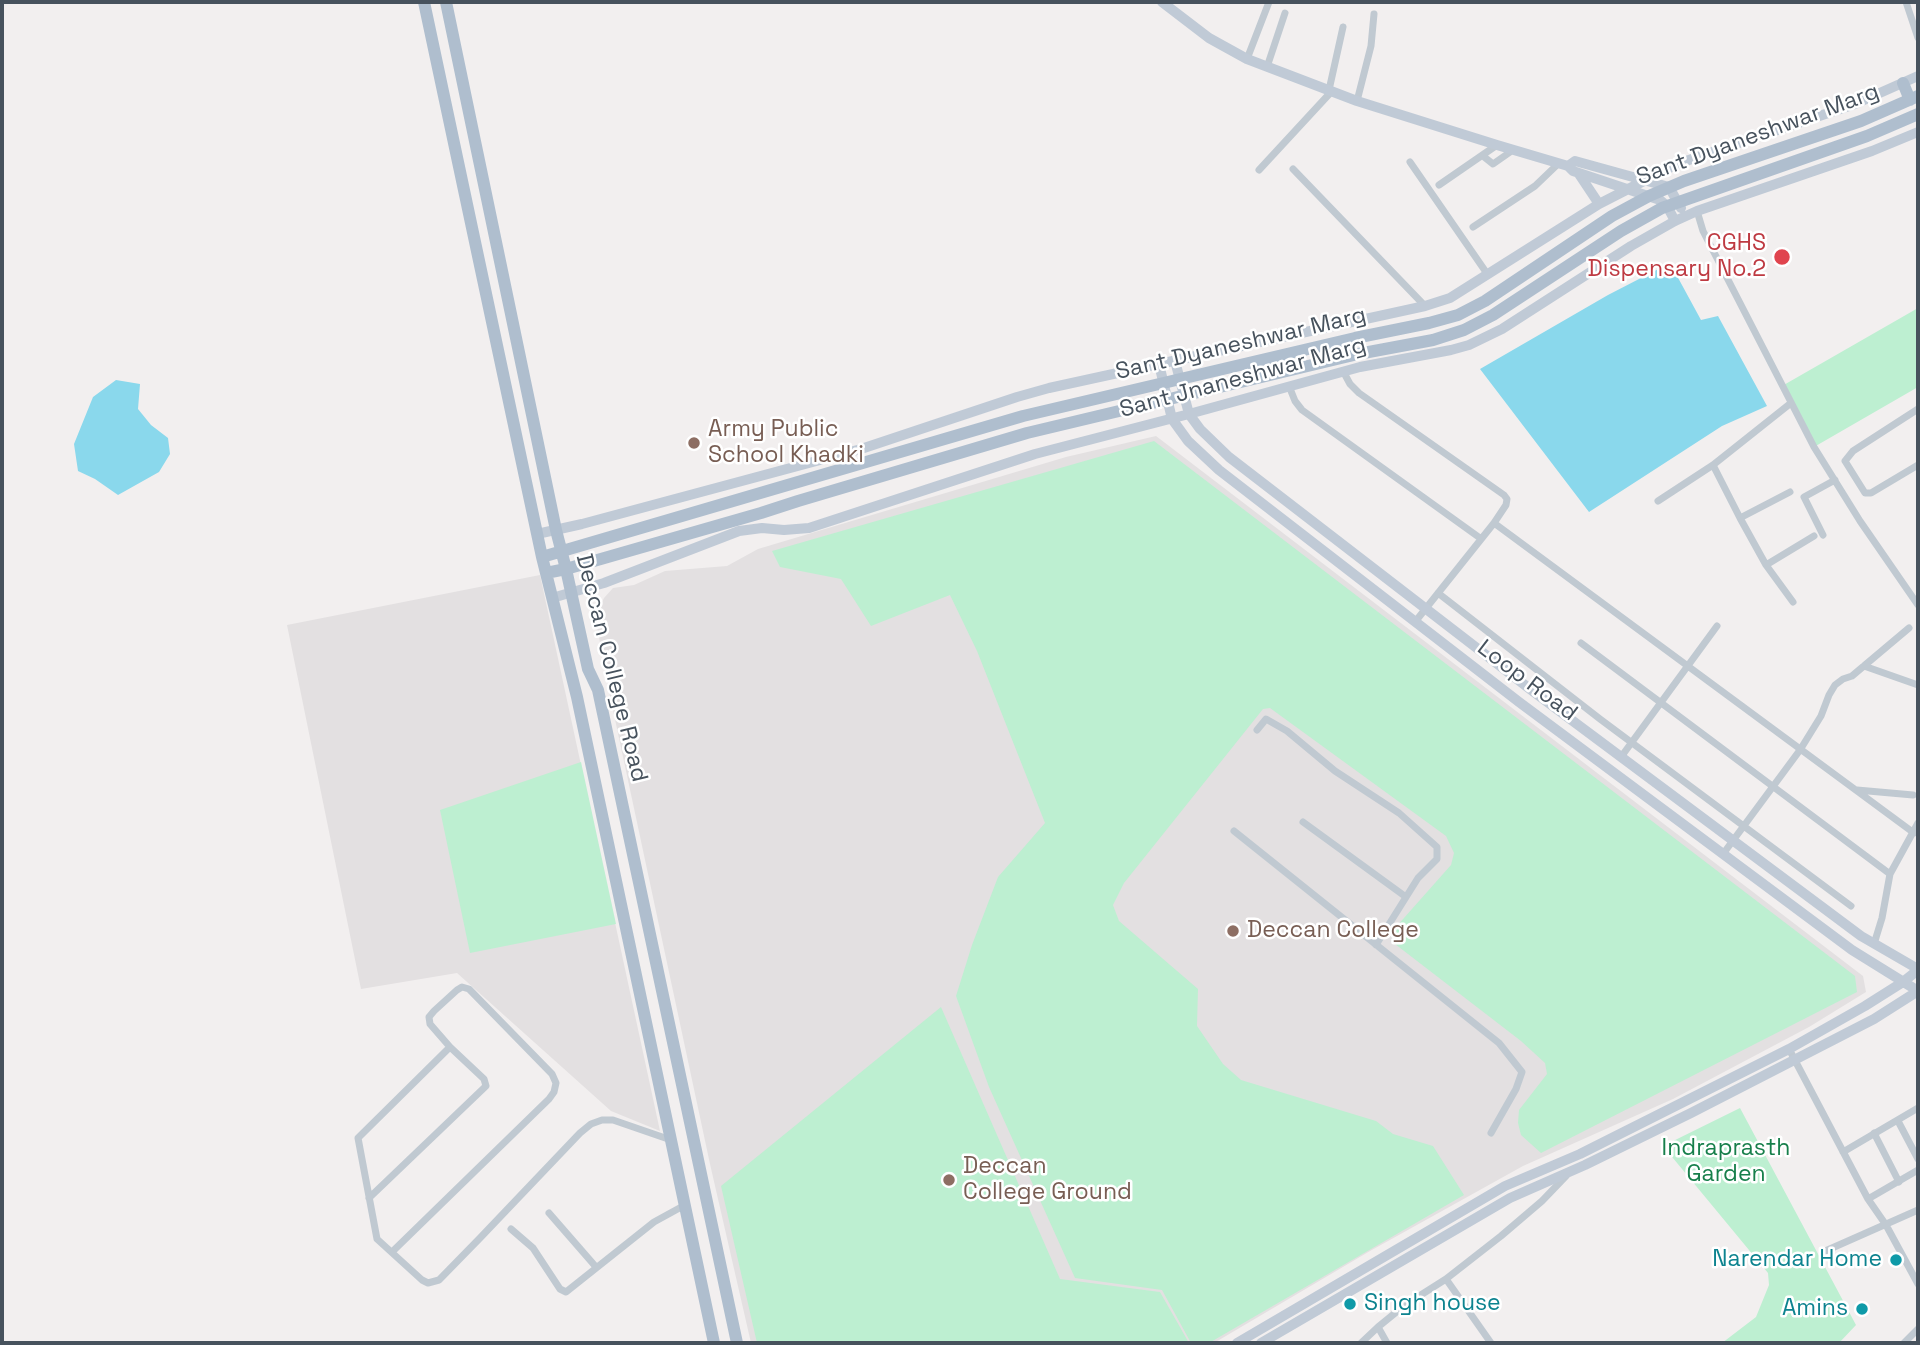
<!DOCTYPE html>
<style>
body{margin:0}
#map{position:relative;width:1920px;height:1345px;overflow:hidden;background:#f2efef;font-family:"Space Grotesk",sans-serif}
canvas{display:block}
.frame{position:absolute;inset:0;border:4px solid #47525d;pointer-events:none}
</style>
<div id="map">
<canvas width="1920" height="1345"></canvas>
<div class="frame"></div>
</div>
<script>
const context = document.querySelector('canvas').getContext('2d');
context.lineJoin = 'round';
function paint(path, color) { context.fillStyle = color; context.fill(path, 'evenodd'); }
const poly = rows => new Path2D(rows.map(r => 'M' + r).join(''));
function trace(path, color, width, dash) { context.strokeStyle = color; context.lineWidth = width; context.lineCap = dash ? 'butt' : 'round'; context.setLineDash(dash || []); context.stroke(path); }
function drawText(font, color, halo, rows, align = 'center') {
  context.font = font + ' "Space Grotesk",sans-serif'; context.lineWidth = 5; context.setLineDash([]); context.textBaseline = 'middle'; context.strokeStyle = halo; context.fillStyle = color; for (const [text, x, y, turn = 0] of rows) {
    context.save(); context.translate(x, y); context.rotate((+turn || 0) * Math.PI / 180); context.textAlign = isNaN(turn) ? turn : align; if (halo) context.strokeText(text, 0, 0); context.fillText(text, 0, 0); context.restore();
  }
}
const education = poly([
 [1156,436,1863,976,1866,992,1809,1027,1673,1099,1523,1166,1370,1251,1214,1343,751,1343,710,1164,610,696,596,621,598,610,604,598,613,588,634,585,665,571,727,566,758,549,1066,457],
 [540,575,660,1131,611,1111,457,973,361,989,287,625]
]);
const green = poly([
 [1918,308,1918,387,1814,447,1782,386],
 [1154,441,1855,976,1857,992,1541,1153,1521,1135,1518,1123,1519,1110,1547,1074,1545,1063,1521,1041,1395,944,1396,927,1451,865,1454,853,1446,836,1270,708,1263,709,1124,883,1113,905,1119,921,1198,989,1197,1026,1223,1064,1241,1080,1376,1121,1393,1134,1433,1146,1464,1195,1209,1343,1191,1343,1162,1290,1075,1278,989,1087,956,996,972,945,998,877,1045,823,977,651,950,595,871,626,841,579,780,567,772,551],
 [581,762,616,924,470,953,440,810],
 [941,1007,1060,1279,1160,1292,1189,1343,757,1343,721,1186],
 [1740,1108,1856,1325,1839,1343,1722,1343,1756,1317,1769,1285,1768,1273,1663,1146]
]);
const water = poly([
 [1670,263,1701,320,1718,316,1767,406,1722,426,1589,512,1480,369,1608,295],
 [116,380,140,384,138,409,151,425,168,438,170,454,159,472,118,495,95,479,78,471,74,444,93,397]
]);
const street = poly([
 [1906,2,1918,38],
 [1247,59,1269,2],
 [1267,67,1285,13],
 [1329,90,1343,27],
 [1357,101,1371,46,1374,14],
 [1483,156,1493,164,1513,150],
 [1410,162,1488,275],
 [1293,169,1425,306],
 [1259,170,1332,91],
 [1439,185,1497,145],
 [1697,211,1703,231,1814,447,1860,521,1918,605],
 [1473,227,1535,186,1559,163],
 [1343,371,1350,384,1359,393,1504,495,1507,499,1506,505,1494,523,1415,622],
 [1289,386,1295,401,1302,410,1480,538],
 [1918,409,1853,451,1845,461,1865,493,1871,493,1918,465],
 [1713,465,1740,518,1766,565,1793,602],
 [1658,501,1713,465,1791,403],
 [1740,518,1790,492],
 [1494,523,1914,833],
 [1823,535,1804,497,1835,480],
 [1766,565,1814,536],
 [1438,593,1600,719,1851,906],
 [1581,643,1890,874],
 [1864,666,1918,685],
 [1257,730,1266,719,1287,731,1335,771,1399,813,1437,847,1437,859,1418,878,1376,945],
 [1621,757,1717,626],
 [1857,790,1913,795],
 [1303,822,1406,897],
 [1234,831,1499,1043,1522,1072,1516,1089,1491,1133],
 [1723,854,1800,750,1821,716,1829,695,1835,685,1843,679,1852,676,1909,628],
 [1874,944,1882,918,1890,874,1918,823],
 [450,1047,358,1138,377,1239,422,1280,428,1283,439,1280,480,1238,580,1133,591,1124,602,1120,613,1120,671,1140],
 [1789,1049,1868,1199,1886,1225,1918,1284],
 [1898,1121,1918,1159],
 [1874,1133,1899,1182],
 [1843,1152,1918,1108],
 [369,1198,486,1086,484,1079,450,1047,430,1024,429,1017,434,1011,457,990,462,987,469,989,552,1074,556,1083,554,1092,549,1099,392,1252],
 [1868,1199,1918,1170],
 [549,1213,596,1267],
 [511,1229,533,1248,560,1289,566,1292,654,1222,685,1205],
 [1823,1252,1918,1210],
 [1446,1279,1491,1343],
 [1378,1327,1387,1343],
 [1361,1343,1378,1327,1405,1305,1446,1279,1501,1236,1542,1201,1566,1176],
 [1904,1343,1918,1329]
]);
const secondary = poly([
 [1162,2,1209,38,1247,59,1357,101,1497,145,1568,166,1573,171,1660,200,1667,206,1675,221],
 [1568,166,1575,161,1669,187,1681,208],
 [1579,174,1599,204],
 [1175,361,1189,414,1200,429,1229,457,1530,689,1861,936,1918,969],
 [1159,364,1172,419,1188,441,1219,470,1519,702,1852,950,1918,991],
 [537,534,582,524,861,449,1017,397,1049,388,1425,306,1450,298,1599,204,1677,164,1855,104,1918,76],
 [552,598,604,583,739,531,762,528,784,530,809,528,1035,454,1189,414,1360,367,1451,350,1469,345,1502,329,1631,246,1675,221,1697,211,1872,151,1918,132],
 [1237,1343,1505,1186,1580,1154,1789,1049,1865,1006,1903,982,1918,970],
 [1261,1343,1510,1198,1585,1165,1691,1113,1874,1019,1918,991]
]);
const primary = poly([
 [424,2,542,557,577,697,714,1343],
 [446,2,556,530,566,569,588,669,598,690,737,1343],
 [1903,83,1910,100],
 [542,557,1023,416,1355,338,1429,323,1458,315,1485,301,1612,216,1649,196,1684,181,1861,121,1918,96],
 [546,573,566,569,761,513,798,501,1027,433,1358,354,1433,340,1464,330,1493,315,1621,231,1662,208,1867,136,1918,114]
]);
const markers = [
 [1782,257,9,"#e0444e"],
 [694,443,7,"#8d6e63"],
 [1233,931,7,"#8d6e63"],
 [949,1180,7,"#8d6e63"],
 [1896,1260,7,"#0f9aa8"],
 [1350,1304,7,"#0f9aa8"],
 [1862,1309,7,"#0f9aa8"]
];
const streetNames = [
 ["Sant Dyaneshwar Marg",1758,135,-20],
 ["Sant Dyaneshwar Marg",1241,344,-13],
 ["Sant Jnaneshwar Marg",1243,378,-15],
 ["Deccan College Road",611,668,76],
 ["Loop Road",1527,681,37]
];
const healthNames = [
 ["CGHS",1766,244],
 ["Dispensary No.2",1766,270]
];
const educationNames = [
 ["Army Public",708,430],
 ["School Khadki",708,456],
 ["Deccan College",1247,931],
 ["Deccan",963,1167],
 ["College Ground",963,1193]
];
const parkNames = [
 ["Indraprasth",1726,1149],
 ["Garden",1726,1175]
];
const cultureNames = [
 ["Narendar Home",1882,1260],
 ["Singh house",1364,1304,"left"],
 ["Amins",1848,1309]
];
paint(education, '#e3e0e1');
paint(green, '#bdefd1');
paint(water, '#8ad8ec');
trace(street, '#c0c9d1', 7);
trace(secondary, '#c0cad6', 10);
trace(primary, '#afbece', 12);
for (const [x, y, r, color] of markers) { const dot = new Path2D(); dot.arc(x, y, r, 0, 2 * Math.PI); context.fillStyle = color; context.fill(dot); trace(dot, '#fff', 2.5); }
drawText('23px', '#47525d', '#fff', streetNames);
drawText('23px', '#be3a42', '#fff', healthNames, 'right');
drawText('23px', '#785e54', '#fff', educationNames, 'left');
drawText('23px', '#177f4b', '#fff', parkNames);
drawText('23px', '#0d838f', '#fff', cultureNames, 'right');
</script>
